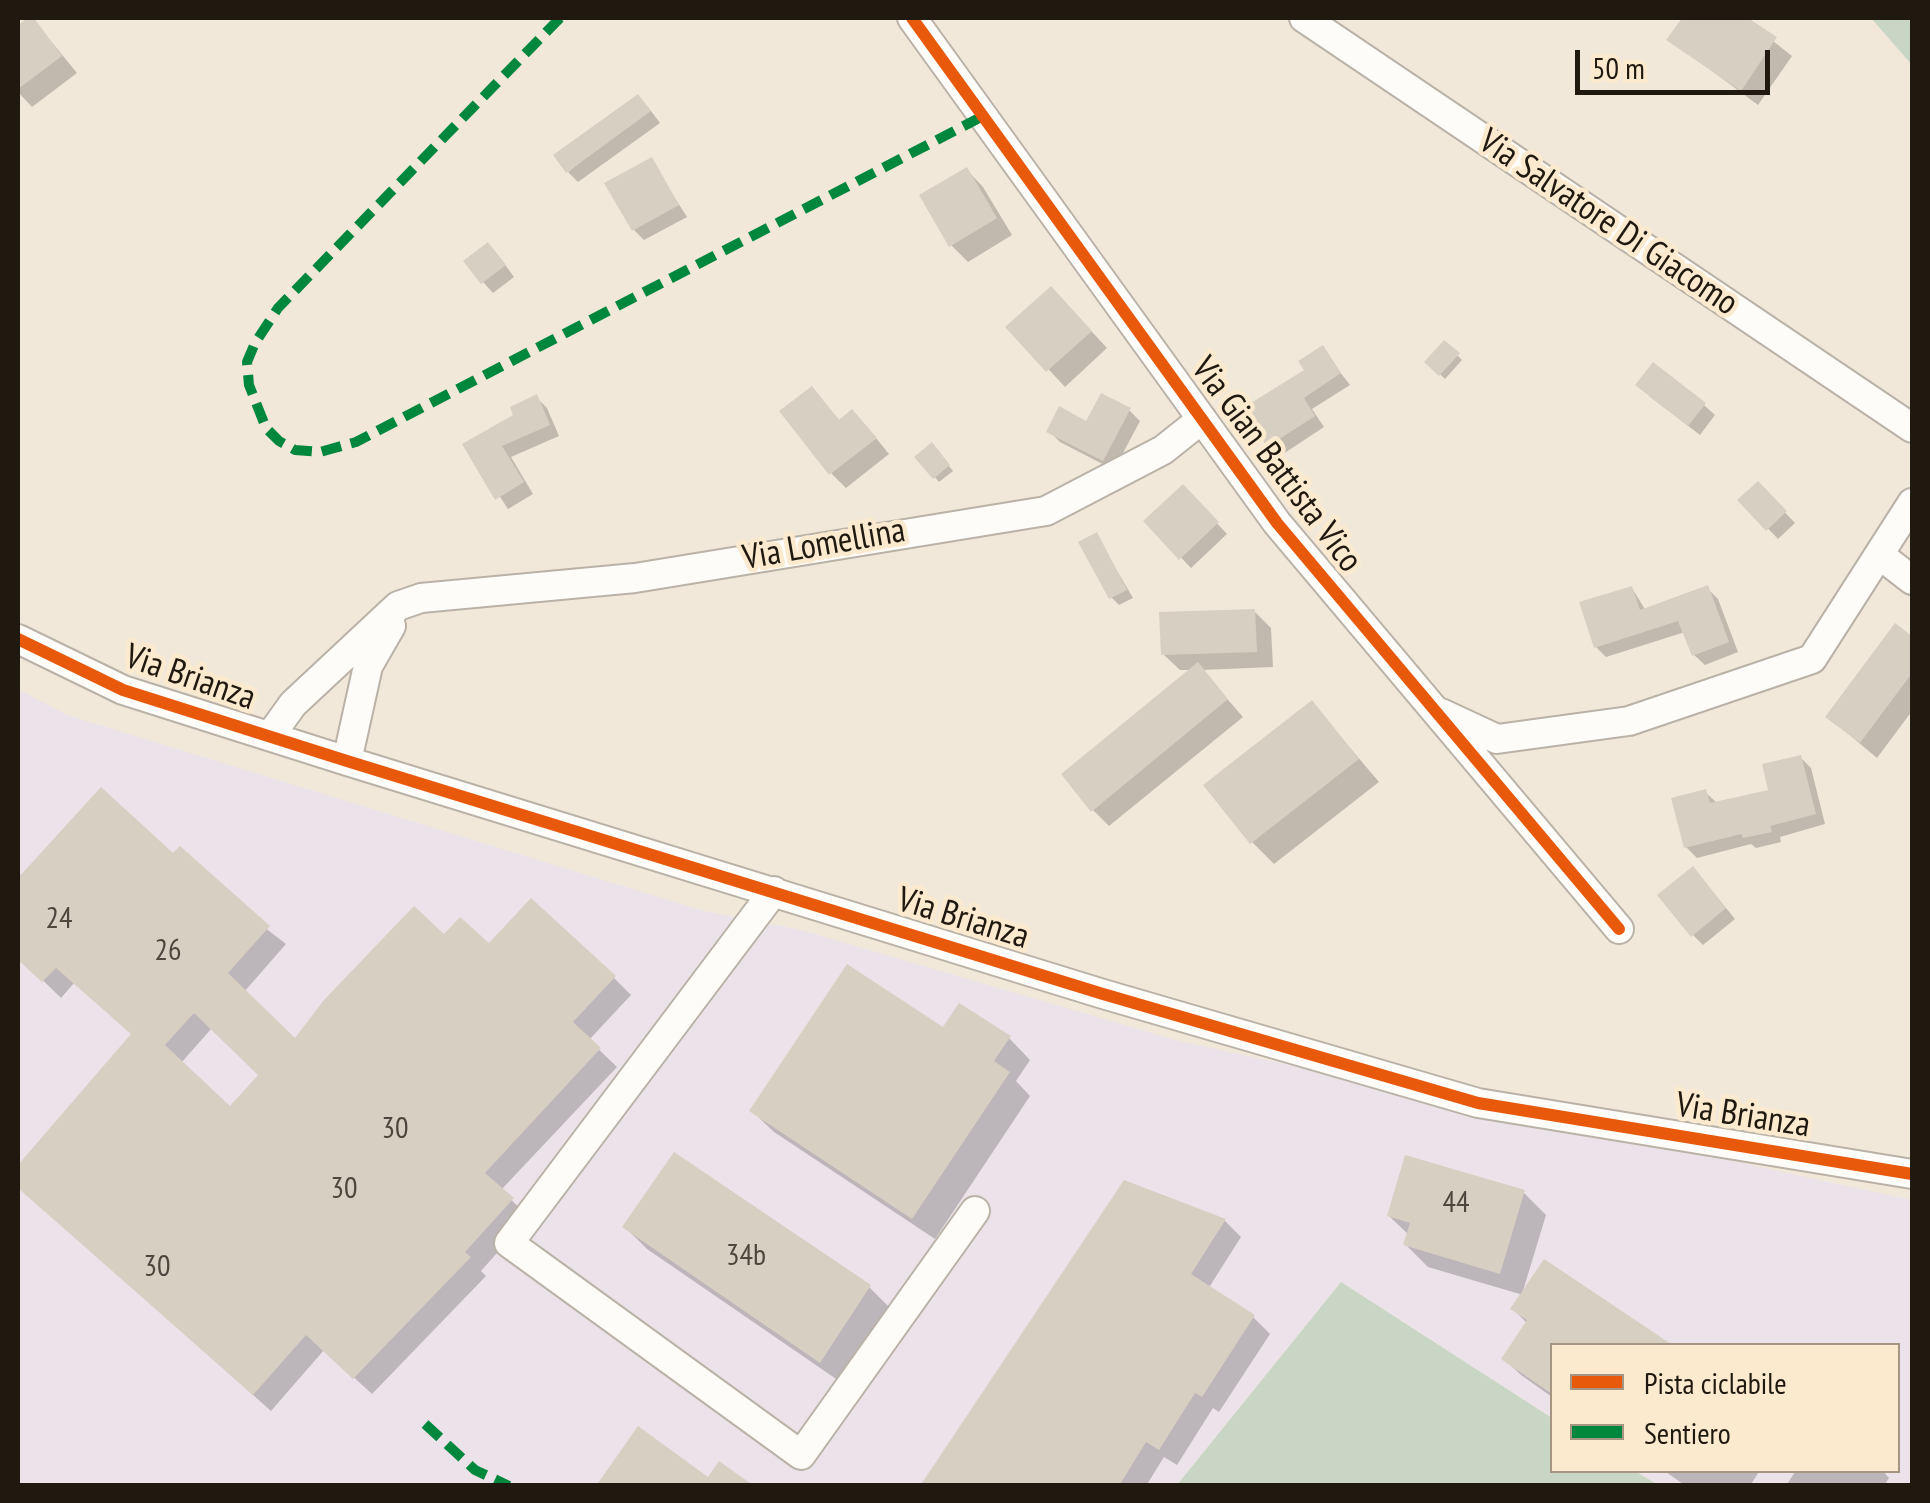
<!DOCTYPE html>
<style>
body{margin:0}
#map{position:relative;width:1930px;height:1503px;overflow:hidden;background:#f2e8da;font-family:"PT Sans Narrow",sans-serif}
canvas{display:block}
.frame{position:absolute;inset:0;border:20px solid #1f190f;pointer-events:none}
.legend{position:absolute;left:1550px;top:1343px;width:350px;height:130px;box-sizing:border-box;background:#fceacf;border:2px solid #a49682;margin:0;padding:12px 18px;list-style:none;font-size:30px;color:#1f190f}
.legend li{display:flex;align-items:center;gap:20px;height:50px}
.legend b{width:50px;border:2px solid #a49682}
.scale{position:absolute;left:1575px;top:50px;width:195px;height:45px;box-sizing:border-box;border:5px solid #1f190f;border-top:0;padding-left:12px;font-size:30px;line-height:35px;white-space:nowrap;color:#1f190f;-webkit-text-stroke:8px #fceacf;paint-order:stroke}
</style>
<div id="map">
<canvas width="1930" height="1503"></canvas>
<div class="frame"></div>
<ul class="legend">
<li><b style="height:12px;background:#e8590c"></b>Pista ciclabile</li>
<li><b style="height:12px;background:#00873e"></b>Sentiero</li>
</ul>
<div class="scale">50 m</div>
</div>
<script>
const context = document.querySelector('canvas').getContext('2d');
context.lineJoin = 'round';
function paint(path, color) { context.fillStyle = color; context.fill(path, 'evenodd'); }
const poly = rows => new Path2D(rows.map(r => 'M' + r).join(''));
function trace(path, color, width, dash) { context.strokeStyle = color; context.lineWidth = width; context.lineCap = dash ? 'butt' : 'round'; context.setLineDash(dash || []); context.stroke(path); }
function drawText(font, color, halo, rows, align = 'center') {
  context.font = font + ' "PT Sans Narrow",sans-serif'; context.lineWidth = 9; context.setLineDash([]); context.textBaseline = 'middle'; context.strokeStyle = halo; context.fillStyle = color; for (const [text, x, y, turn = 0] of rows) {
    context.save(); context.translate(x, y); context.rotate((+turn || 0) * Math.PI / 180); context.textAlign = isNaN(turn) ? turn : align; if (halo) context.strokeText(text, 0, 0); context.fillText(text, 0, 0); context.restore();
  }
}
const industrial = poly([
 [18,689,67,715,704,911,801,930,1179,1041,1912,1200,1912,1485,1658,1485,1635,1471,1898,1470,1898,1346,1552,1346,1552,1418,1341,1282,1177,1485,18,1485]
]);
const green = poly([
 [1871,18,1912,18,1912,65],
 [1341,1282,1552,1418,1552,1470,1635,1471,1658,1485,1177,1485]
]);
const shadow = poly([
 [32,18,77,73,32,107,18,92,18,29],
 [1685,18,1744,18,1792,56,1758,105,1670,40],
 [648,107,660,123,578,182,568,172],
 [651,160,687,217,644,240,634,230],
 [967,170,983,187,1012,235,968,262,951,245],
 [498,255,514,277,493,293,483,282],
 [1068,306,1107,348,1065,387,1009,327],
 [1445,343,1462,360,1445,379,1427,362],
 [1322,349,1350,385,1312,409,1324,427,1280,456,1269,445],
 [812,389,841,422,867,427,889,454,846,488,831,473],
 [1649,396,1704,405,1715,415,1700,435],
 [536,397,547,408,559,436,511,457,533,494,508,509,466,445,516,416],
 [1129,410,1140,421,1114,470,1060,442,1049,431],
 [936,450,953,471,939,482,918,457],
 [1758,484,1795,523,1778,539,1741,500],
 [1183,487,1227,534,1191,568,1146,521],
 [1096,535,1133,598,1119,605,1111,597],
 [1632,588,1646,611,1707,588,1718,599,1738,652,1705,665,1694,655,1685,632,1606,657,1596,647],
 [1254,611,1271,628,1273,667,1202,670,1243,717,1109,826,1093,810,1192,670,1180,670,1163,654],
 [1896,627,1912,639,1912,711,1877,758,1828,717],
 [1312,703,1379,782,1274,864,1252,842],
 [1800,757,1811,768,1825,824,1780,837,1781,842,1756,848,1751,844,1697,858,1686,847,1705,792,1716,802,1772,792],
 [173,857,286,944,244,992,295,1041,444,938,614,978,631,995,589,1040,617,1067,501,1190,529,1217,481,1271,486,1276,372,1394,324,1350,271,1411,18,1186,18,1168,134,1035,74,983,61,998,18,956,18,872,22,876],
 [212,1028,262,1075,230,1110,181,1063],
 [1703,880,1735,919,1703,945,1693,935],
 [944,1030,1009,1038,1030,1060,1016,1081,1030,1096,935,1239,774,1132,752,1111],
 [1407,1158,1524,1193,1546,1215,1522,1294,1545,1262,1669,1346,1552,1346,1552,1397,1521,1375,1504,1359,1528,1324,1513,1309,1523,1295,1428,1267,1406,1245,1409,1235,1389,1216],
 [1125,1183,1225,1221,1241,1237,1208,1289,1253,1317,1270,1334,1219,1412,1213,1408,1177,1465,1164,1457,1146,1486,923,1486],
 [625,1227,869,1287,891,1309,842,1383,647,1249],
 [1663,1470,1760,1470,1750,1486,1686,1486],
 [1796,1470,1882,1470,1889,1478,1884,1486,1786,1486]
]);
const building = poly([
 [28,18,34,18,62,56,18,89,18,25],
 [1682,18,1748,18,1777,37,1741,91,1666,40],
 [638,94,651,111,566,173,553,155],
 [652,157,679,205,632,231,604,183],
 [967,167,997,218,949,247,919,195],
 [488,242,506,265,481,284,463,261],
 [1051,286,1092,331,1046,372,1005,327],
 [1444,340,1460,353,1439,376,1424,362],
 [1323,345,1341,373,1304,398,1315,416,1267,447,1243,408,1304,370,1298,361],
 [1653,362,1706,403,1688,426,1635,385],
 [812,386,839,420,852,409,877,438,829,475,779,411],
 [1101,393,1131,408,1103,461,1046,432,1059,406,1086,421],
 [537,394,550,425,502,446,524,482,495,500,462,444,513,415,510,407],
 [932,442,950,465,933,479,914,457],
 [1758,481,1787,511,1766,531,1737,500],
 [1183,484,1219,522,1179,560,1143,521],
 [1097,532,1127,590,1109,599,1078,542],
 [1708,585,1729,642,1692,656,1678,621,1594,648,1579,602,1632,586,1640,610],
 [1255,609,1257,652,1161,655,1159,612],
 [1895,623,1912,636,1912,673,1860,743,1825,717],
 [1198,662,1228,699,1091,812,1061,774],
 [1312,700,1359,759,1250,844,1203,785],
 [1801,755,1816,814,1770,826,1772,832,1743,838,1741,834,1684,848,1671,798,1706,789,1710,803,1768,790,1762,764],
 [101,787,173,853,180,846,270,926,228,973,295,1038,324,1000,414,906,444,934,460,917,489,943,531,898,616,976,573,1022,601,1048,485,1173,514,1198,465,1252,471,1257,353,1379,306,1335,253,1395,18,1188,18,1165,131,1034,56,968,42,982,18,960,18,878],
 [194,1013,258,1075,230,1106,165,1045],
 [1693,866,1726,908,1691,937,1657,895],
 [847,964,943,1027,959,1003,1011,1036,994,1061,1010,1072,912,1219,749,1111],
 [674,1152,871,1285,820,1363,622,1227],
 [1405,1155,1525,1190,1500,1274,1403,1245,1410,1223,1387,1216],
 [1124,1180,1226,1219,1191,1274,1255,1315,1202,1397,1195,1393,1159,1450,1146,1442,1119,1486,920,1486],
 [1544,1259,1674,1346,1552,1346,1552,1394,1501,1359,1527,1320,1510,1309],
 [638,1426,708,1477,719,1461,754,1486,596,1486]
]);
const minor = poly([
 [912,18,1277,523,1619,929],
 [1304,18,1912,428],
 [1881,556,1912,580],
 [18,639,123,690,347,761,1103,994,1478,1103,1912,1174],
 [1441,713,1497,739,1629,721,1812,659,1912,503],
 [270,736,293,704,398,606,421,598,635,578,1046,511,1163,450,1202,419],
 [347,761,368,666,391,626],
 [774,891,509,1243,801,1455,975,1211]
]);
const quiet = poly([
 [560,18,278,308,255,343,247,362,249,385,266,428,279,441,295,450,320,452,356,442,983,116],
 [425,1424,475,1470,509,1486]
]);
const cycleway = poly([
 [912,18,1277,523,1619,929],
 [18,639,123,690,347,761,1103,994,1478,1103,1912,1174]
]);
const numberNames = [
 ["24",59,919],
 ["26",168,951],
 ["30",395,1129],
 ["30",344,1189],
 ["44",1456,1203],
 ["34b",746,1256],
 ["30",157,1267]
];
const streetNames = [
 ["Via Salvatore Di Giacomo",1608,223,34],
 ["Via Gian Battista Vico",1276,465,53],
 ["Via Lomellina",824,545,-10],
 ["Via Brianza",190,678,19],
 ["Via Brianza",963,919,17],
 ["Via Brianza",1743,1116,9]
];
paint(industrial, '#ebe3e9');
paint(green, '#cad6c5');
paint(shadow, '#0003');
paint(building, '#d8cfc3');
trace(minor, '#bab2a7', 32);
trace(minor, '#fdfcf9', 28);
trace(quiet, '#00873e', 10, [20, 10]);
trace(cycleway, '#e8590c', 12);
drawText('30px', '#4d463c', null, numberNames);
drawText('35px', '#1f190f', '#fceacf', streetNames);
</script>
